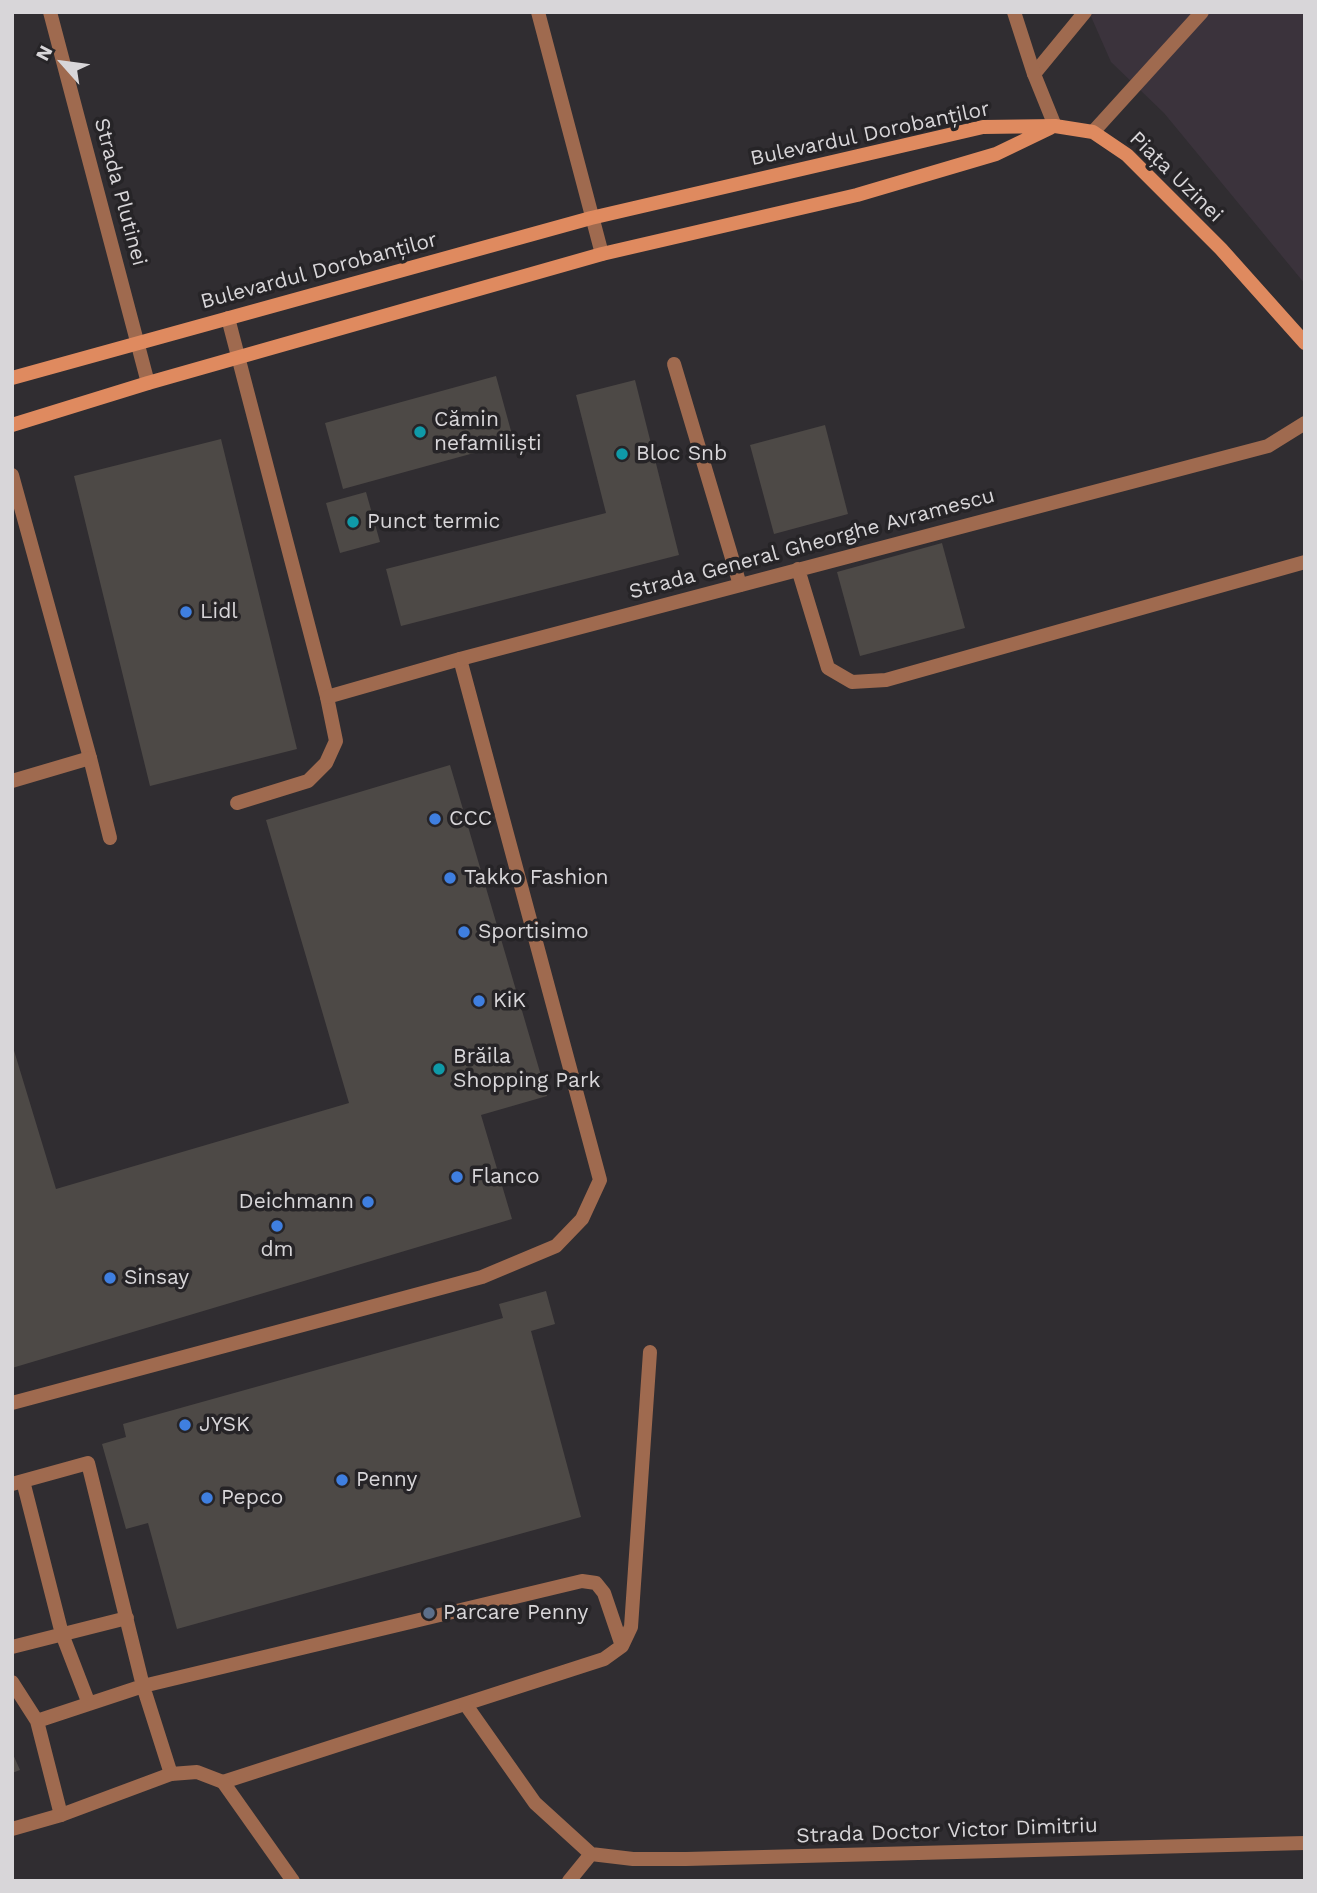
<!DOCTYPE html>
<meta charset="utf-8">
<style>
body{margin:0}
#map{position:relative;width:1317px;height:1893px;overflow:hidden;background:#302d31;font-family:"Work Sans",sans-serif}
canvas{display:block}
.frame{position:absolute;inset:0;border:14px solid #d8d6d9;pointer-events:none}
.north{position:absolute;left:28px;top:28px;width:70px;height:70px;-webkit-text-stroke:5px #262427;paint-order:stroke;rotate:298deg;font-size:19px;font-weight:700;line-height:28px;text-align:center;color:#d8d6d9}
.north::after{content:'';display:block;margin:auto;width:24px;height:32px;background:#d8d6d9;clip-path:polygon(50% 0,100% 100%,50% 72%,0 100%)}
</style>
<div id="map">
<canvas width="1317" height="1893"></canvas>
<div class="frame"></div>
<div class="north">N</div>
</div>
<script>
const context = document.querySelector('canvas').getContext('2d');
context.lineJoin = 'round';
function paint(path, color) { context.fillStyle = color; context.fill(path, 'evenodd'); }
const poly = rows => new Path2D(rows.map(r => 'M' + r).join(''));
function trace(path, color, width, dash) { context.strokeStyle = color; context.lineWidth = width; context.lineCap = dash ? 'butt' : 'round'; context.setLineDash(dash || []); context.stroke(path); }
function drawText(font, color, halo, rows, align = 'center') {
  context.font = font + ' "Work Sans",sans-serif'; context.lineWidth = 7; context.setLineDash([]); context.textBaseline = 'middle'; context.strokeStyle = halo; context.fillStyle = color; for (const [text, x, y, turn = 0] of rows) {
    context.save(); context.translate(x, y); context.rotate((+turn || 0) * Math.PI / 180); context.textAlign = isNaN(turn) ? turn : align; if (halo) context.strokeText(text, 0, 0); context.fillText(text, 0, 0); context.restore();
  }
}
const built = poly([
 [1089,12,1305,12,1305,284,1164,113,1111,62]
]);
const building = poly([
 [496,376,514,442,343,489,325,423],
 [635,380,679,555,401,626,386,569,606,513,576,395],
 [825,425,848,514,774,534,750,445],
 [221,439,297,749,150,786,74,476],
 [366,492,380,542,340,553,326,503],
 [942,543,965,628,860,656,837,572],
 [450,765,547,1096,481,1115,512,1219,12,1368,12,1044,56,1189,349,1103,266,820],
 [546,1291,555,1324,531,1331,581,1517,177,1629,148,1523,126,1529,102,1444,126,1437,123,1424,503,1318,499,1304],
 [12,1752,20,1770,12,1773]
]);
const service = poly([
 [1034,74,1085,12],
 [1093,132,1202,12],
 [228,318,327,697,336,741,326,763,308,781,237,803],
 [674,364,740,585],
 [12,475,90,758,110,838],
 [12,1403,482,1277,556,1246,582,1219,600,1180,460,659],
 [23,1481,62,1634,89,1704],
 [12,1484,88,1463,143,1686,171,1774],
 [12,1647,127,1618],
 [12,1682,37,1721,61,1815],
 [37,1721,143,1686,582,1581,596,1583,604,1593,622,1646],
 [223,1782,604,1659,622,1646,631,1627,650,1352]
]);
const minor = poly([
 [50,12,148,383],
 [538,12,602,254],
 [1014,12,1034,74,1055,126],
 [798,569,828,668,852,682,886,680,1305,562],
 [327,697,460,659,1268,446,1305,423],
 [12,781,90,758],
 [466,1705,535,1803,591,1854],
 [12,1829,61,1815,171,1774,197,1772,223,1782,293,1881],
 [591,1854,633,1859,686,1859,1305,1843],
 [569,1881,591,1854]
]);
const secondary = poly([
 [12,378,591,218,983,127,1055,126,1093,132,1127,155,1221,249,1305,343],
 [12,425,148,383,602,254,857,195,996,154,1050,128]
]);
const markers = [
 [420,432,7,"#0f9aa8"],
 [622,454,7,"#0f9aa8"],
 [353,522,7,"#0f9aa8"],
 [186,612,7,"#3f7fe0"],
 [435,819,7,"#3f7fe0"],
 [450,878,7,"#3f7fe0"],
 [464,932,7,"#3f7fe0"],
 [479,1001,7,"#3f7fe0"],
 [439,1069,7,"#0f9aa8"],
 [457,1177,7,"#3f7fe0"],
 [368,1202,7,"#3f7fe0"],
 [277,1226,7,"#3f7fe0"],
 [110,1278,7,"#3f7fe0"],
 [185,1425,7,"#3f7fe0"],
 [342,1480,7,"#3f7fe0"],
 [207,1498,7,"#3f7fe0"],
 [429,1613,7,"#5c6f8a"]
];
const streetNames = [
 ["Bulevardul Dorobanților",870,134,-12],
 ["Piața Uzinei",1176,177,44],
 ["Strada Plutinei",120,192,75],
 ["Bulevardul Dorobanților",319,271,-15],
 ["Strada General Gheorghe Avramescu",812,544,-15],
 ["Strada Doctor Victor Dimitriu",947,1831,-2]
];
const poiNames = [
 ["Cămin",434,420],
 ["nefamiliști",434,444],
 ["Bloc Snb",636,454],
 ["Punct termic",367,522],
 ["Lidl",200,612],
 ["CCC",449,819],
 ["Takko Fashion",464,878],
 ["Sportisimo",478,932],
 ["KiK",493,1001],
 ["Brăila",453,1057],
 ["Shopping Park",453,1081],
 ["Flanco",471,1177],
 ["Deichmann",354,1202,"right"],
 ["dm",277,1250,"center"],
 ["Sinsay",124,1278],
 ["JYSK",199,1425],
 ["Penny",356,1480],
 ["Pepco",221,1498],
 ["Parcare Penny",443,1613]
];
paint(built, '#3b333c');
paint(building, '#4d4946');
trace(service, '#9f6a4f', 14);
trace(minor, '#9f6a4f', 14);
trace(secondary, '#df8a5f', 14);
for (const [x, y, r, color] of markers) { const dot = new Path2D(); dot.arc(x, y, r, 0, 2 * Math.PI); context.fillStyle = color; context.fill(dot); trace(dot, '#262427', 2.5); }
drawText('21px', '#d8d6d9', '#262427', streetNames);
drawText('21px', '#d8d6d9', '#262427', poiNames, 'left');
</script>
